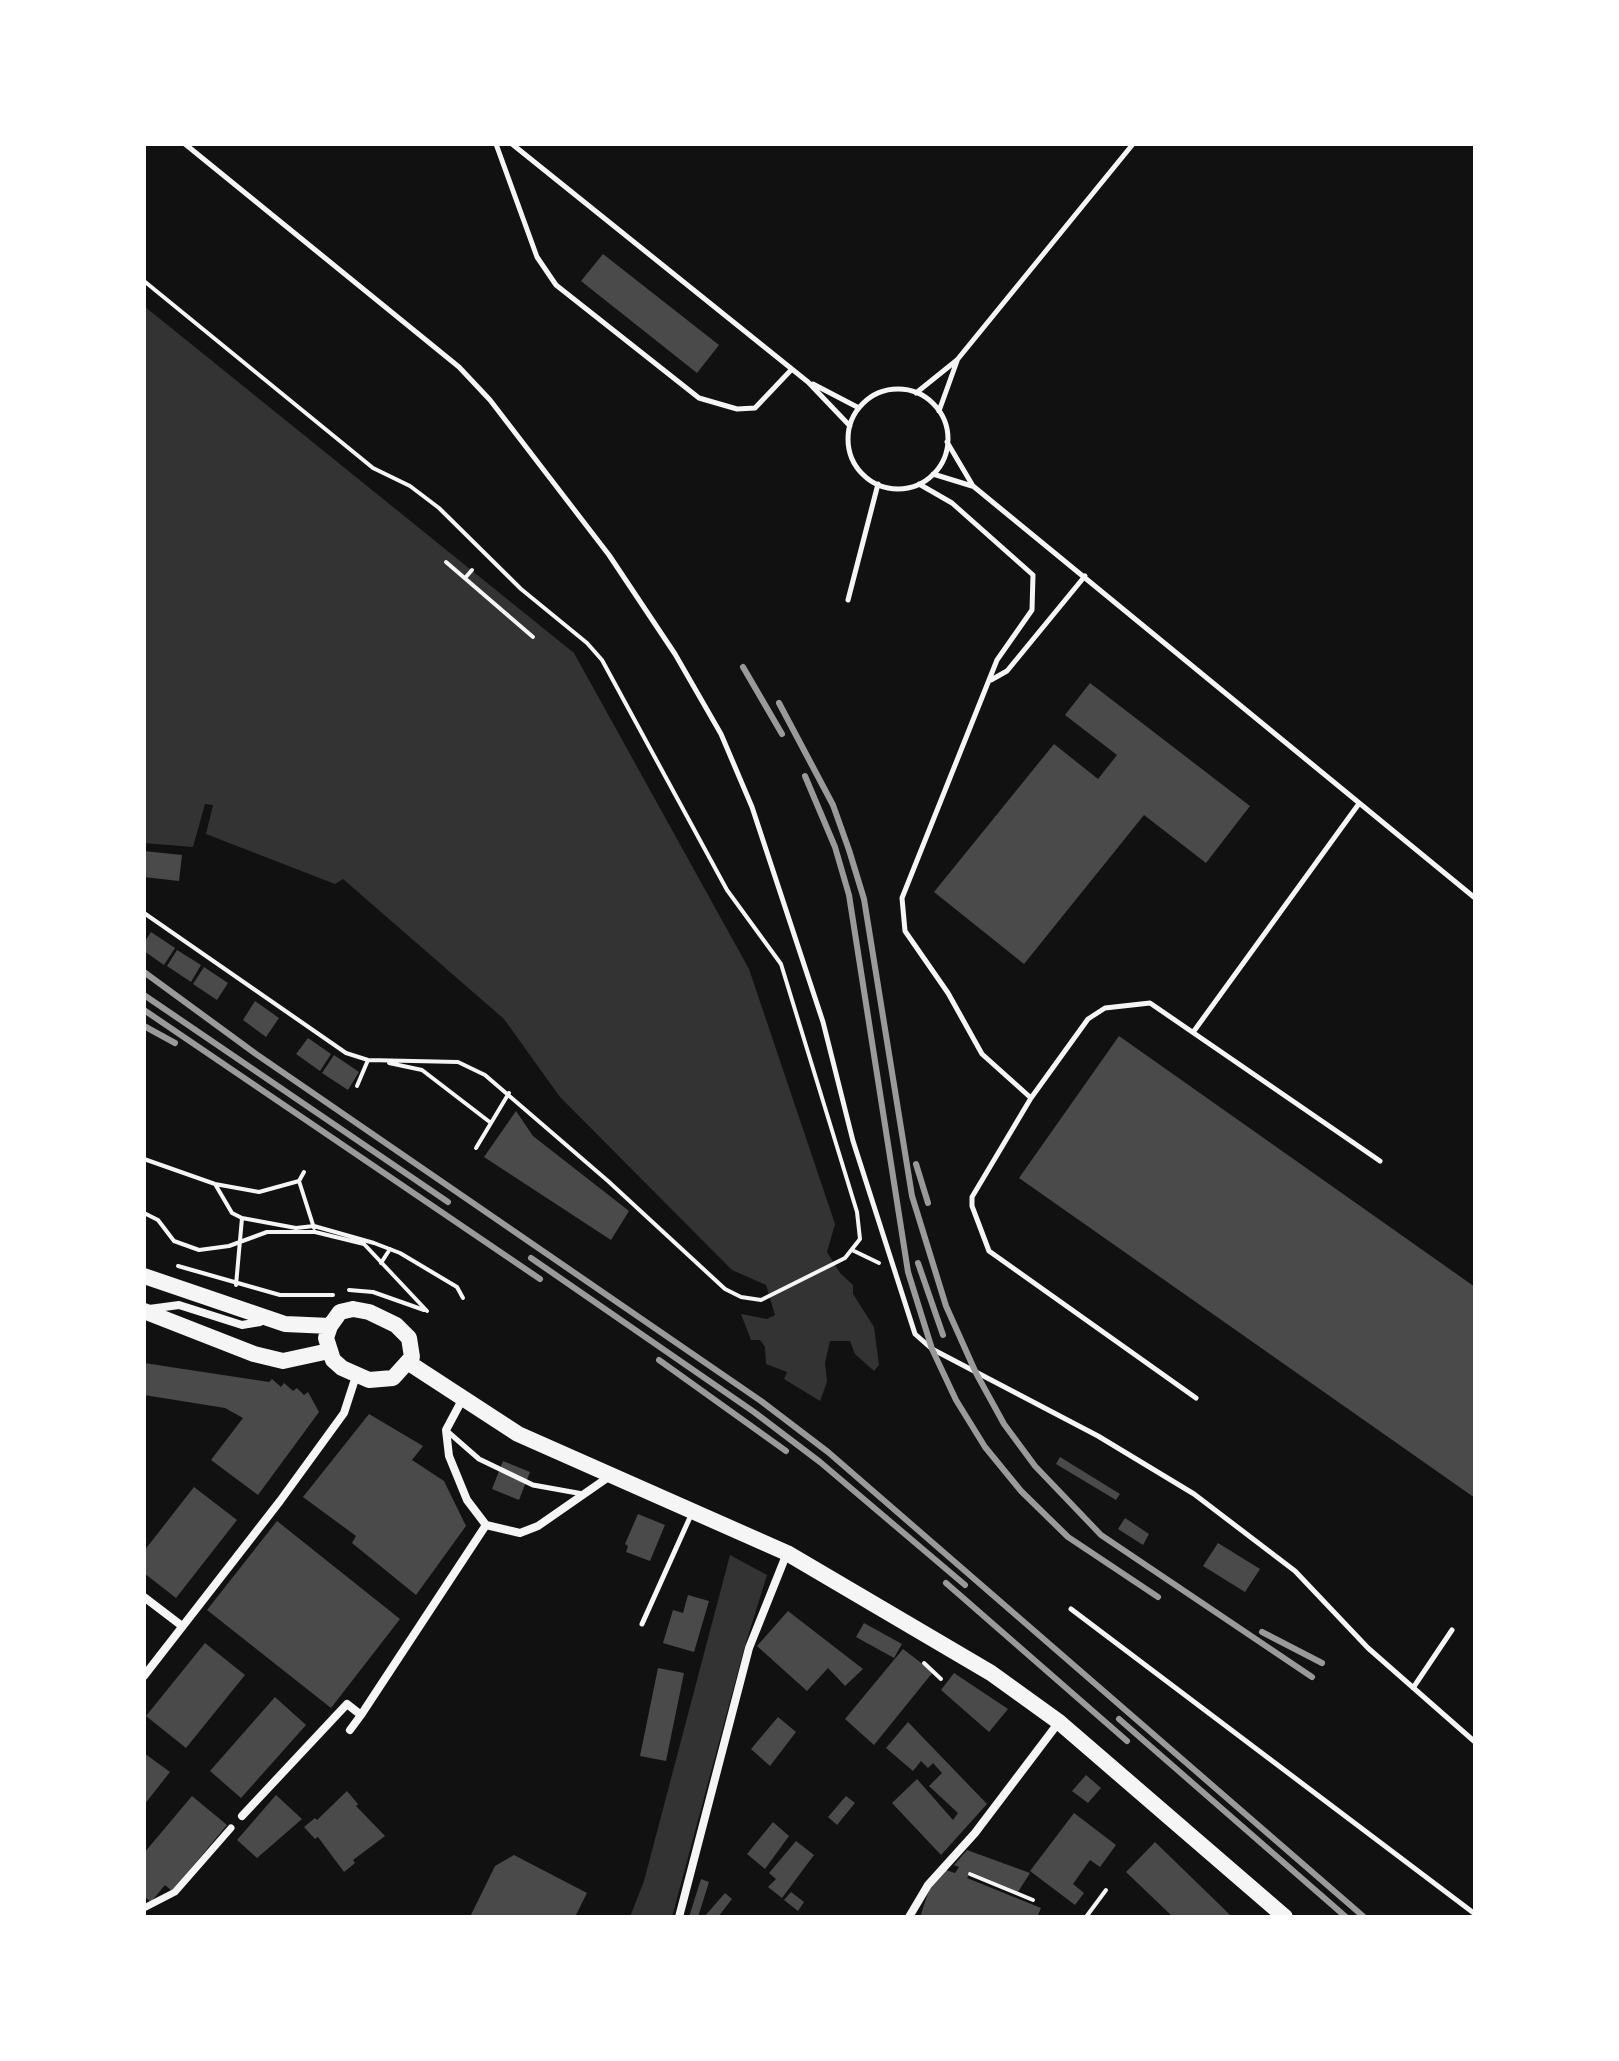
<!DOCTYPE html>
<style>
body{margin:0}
#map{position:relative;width:1619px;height:2061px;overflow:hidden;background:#111;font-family:"PT Serif",serif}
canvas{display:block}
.frame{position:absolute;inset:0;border:146px solid #fff;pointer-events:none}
</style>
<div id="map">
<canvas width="1619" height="2061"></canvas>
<div class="frame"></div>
</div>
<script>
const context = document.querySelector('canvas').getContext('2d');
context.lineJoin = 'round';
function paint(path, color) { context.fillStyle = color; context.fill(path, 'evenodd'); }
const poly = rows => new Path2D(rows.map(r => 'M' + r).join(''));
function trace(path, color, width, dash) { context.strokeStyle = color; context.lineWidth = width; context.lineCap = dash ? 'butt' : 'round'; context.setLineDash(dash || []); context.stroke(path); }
const water = poly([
 [144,306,574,653,749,969,835,1224,827,1252,840,1273,853,1285,853,1294,874,1327,879,1365,874,1371,855,1354,850,1341,830,1341,825,1363,827,1382,820,1401,784,1379,787,1372,766,1364,765,1347,760,1340,751,1340,741,1314,767,1319,775,1315,766,1285,732,1270,560,1097,504,1019,343,879,335,884,206,834,213,805,205,804,193,847,144,843],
 [730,1555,767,1575,744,1649,672,1917,630,1917,644,1881]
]);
const building = poly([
 [603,254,719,345,697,373,581,281],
 [1090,683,1250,806,1206,863,1144,815,1024,964,934,892,1054,744,1098,779,1117,755,1065,715],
 [144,851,182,855,179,881,144,877],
 [151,932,175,948,164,965,144,951,144,943],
 [177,950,201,965,191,982,167,966],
 [204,967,228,983,217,1000,193,984],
 [255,1001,279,1018,266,1037,243,1020],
 [1119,1036,1475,1287,1475,1498,1019,1178],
 [308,1038,331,1054,320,1071,296,1054],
 [334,1055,359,1072,348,1090,322,1073],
 [516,1111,533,1136,629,1211,611,1240,484,1157],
 [144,1363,269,1382,272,1379,281,1387,284,1383,293,1391,297,1388,304,1395,308,1392,319,1412,258,1495,211,1460,243,1418,225,1408,144,1395],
 [369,1414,423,1446,412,1460,444,1481,466,1526,416,1595,352,1543,356,1536,303,1497],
 [1060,1457,1120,1494,1116,1500,1056,1464],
 [503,1461,530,1472,519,1500,492,1489],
 [194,1487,237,1520,176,1598,144,1573,144,1551],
 [638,1514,665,1525,650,1561,626,1552,628,1546,625,1544],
 [1125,1518,1149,1534,1143,1545,1118,1529],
 [277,1521,400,1619,331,1708,207,1610],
 [1218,1543,1260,1569,1245,1592,1203,1566],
 [688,1595,709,1601,694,1652,663,1643,673,1610,683,1613],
 [788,1611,863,1669,845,1686,828,1668,807,1691,757,1646],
 [864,1623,902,1644,894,1658,856,1637],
 [205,1643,245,1675,186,1748,146,1716],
 [903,1649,933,1672,874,1745,845,1719],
 [658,1668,684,1673,666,1761,640,1756],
 [954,1673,1008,1709,989,1732,941,1690],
 [275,1697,306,1725,241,1798,210,1771],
 [778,1717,796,1732,770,1766,751,1749],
 [908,1722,987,1804,941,1855,892,1803,917,1779,953,1820,958,1813,929,1786,942,1773,933,1763,928,1768,921,1761,913,1771,886,1748],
 [144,1753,170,1772,144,1805],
 [1086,1775,1101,1788,1088,1803,1072,1791],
 [347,1791,358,1804,356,1806,385,1836,353,1860,355,1863,344,1872,318,1837,315,1839,304,1827,315,1818,317,1820],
 [276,1795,302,1819,257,1858,237,1840],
 [192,1796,227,1825,172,1891,165,1885,151,1902,144,1896,144,1853],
 [846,1796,855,1803,837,1825,828,1817],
 [1074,1813,1116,1845,1100,1867,1090,1860,1073,1884,1084,1893,1075,1905,1030,1871],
 [773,1822,789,1836,765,1869,747,1854],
 [796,1841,814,1855,782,1898,768,1887,776,1879,769,1873],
 [1155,1842,1221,1906,1232,1917,1173,1917,1126,1872],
 [967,1850,1030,1873,1018,1892,971,1872,967,1878,1041,1908,1037,1917,920,1917,930,1887,946,1870,955,1873,959,1867,954,1865],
 [514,1855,587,1893,575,1917,470,1917,495,1866],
 [701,1879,709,1882,698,1917,689,1917],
 [791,1892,804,1902,798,1911,784,1900],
 [725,1893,732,1899,718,1917,704,1917]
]);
const path = poly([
 [144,281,373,468,410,486,439,508,521,589,587,643,602,660,727,890,781,964,857,1212,860,1239,845,1258,761,1300,741,1297,725,1289,608,1181,485,1075,458,1062,368,1060,346,1053,144,913],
 [446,562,533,637],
 [465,578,472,570],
 [389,1063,422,1070,491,1123],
 [357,1086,368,1060],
 [476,1148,509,1093],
 [144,1159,215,1184,259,1192,299,1181,304,1172],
 [299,1181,314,1228],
 [215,1184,232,1213,242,1218,296,1228,314,1226,374,1243,400,1253,457,1287,463,1298],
 [144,1213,158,1220,174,1241,199,1250,229,1246,267,1232,315,1232,364,1244,427,1311],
 [852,1250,879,1263],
 [381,1263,390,1249],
 [178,1266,280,1295,333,1295],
 [236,1285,242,1218],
 [349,1290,373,1292,424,1310],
 [924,1663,941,1679],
 [970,1874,1033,1900],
 [1086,1917,1106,1890]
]);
const service = poly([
 [185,144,459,367,490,400,609,555,675,654,721,734,752,807,823,1022,853,1141,915,1334,932,1349,1098,1436,1194,1494,1295,1571,1368,1648,1475,1742],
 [496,144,537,257,556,285,699,398,737,409,755,408,792,369],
 [512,144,808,382,850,426],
 [813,384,859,408],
 '848 439a50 50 0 1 1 100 0a50 50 0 1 1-100 0Z',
 [916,393,957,360,1133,144],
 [939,411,957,361],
 [947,442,973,486,1475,898],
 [933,474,972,486],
 [919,484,952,503,1033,575,1032,610,997,660,902,898,905,931,948,993,982,1054,1031,1098],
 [848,600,878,484],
 [991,680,1007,671,1085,576],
 [1194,1031,1358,805],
 [1196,1398,989,1251,972,1206,972,1197,1031,1098,1088,1019,1105,1008,1150,1003,1380,1161],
 [447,1431,479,1459,533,1485,583,1494],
 [1071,1609,1475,1914],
 [642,1624,691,1515],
 [1413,1688,1452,1630]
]);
const pedestrian = poly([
 [144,1908,175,1892,231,1828]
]);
const minor = poly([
 [149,1309,179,1305,242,1325,260,1322,266,1318],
 [462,1400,446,1430,449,1456,467,1500,486,1525,520,1533,538,1526,610,1476],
 [144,1597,182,1626],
 [144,1676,280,1501,344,1413,356,1376],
 [350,1730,361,1715],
 [242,1816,347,1704,361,1715,486,1525],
 [679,1917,749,1648,787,1553],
 [909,1917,928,1885,975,1833,1059,1722]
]);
const primary = poly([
 [144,1276,285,1324,330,1326],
 [353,1309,369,1312,396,1325,409,1338,412,1357,393,1378,369,1380,342,1368,333,1360,326,1338,330,1326,340,1312,353,1309],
 [144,1311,254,1354,283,1361,329,1351],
 [409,1363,518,1434,787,1553,991,1673,1059,1722,1285,1917]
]);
const rail = poly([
 [743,667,782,734],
 [779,703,833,805,849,850,864,899,912,1196,946,1306,976,1373,1004,1424,1035,1466,1101,1535,1312,1677],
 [805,776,835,847,849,895,908,1272,932,1349,956,1400,985,1447,1021,1491,1068,1537,1158,1597],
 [144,972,256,1054,761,1401,828,1452,1364,1917],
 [144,995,448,1202],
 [144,1010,540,1279],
 [144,1026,175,1043],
 [916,1164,928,1203],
 [531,1258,754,1412,820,1462,965,1585],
 [918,1263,943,1335],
 [659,1360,786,1451],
 [946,1583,1127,1741],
 [1262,1632,1322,1663],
 [1119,1719,1346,1917]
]);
paint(water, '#333');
paint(building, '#4a4a4a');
trace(path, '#f5f5f5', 4);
trace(service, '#f5f5f5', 5);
trace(pedestrian, '#f5f5f5', 7);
trace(minor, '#f5f5f5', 8);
trace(primary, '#f5f5f5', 16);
trace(rail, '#9a9a9a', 6);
</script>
